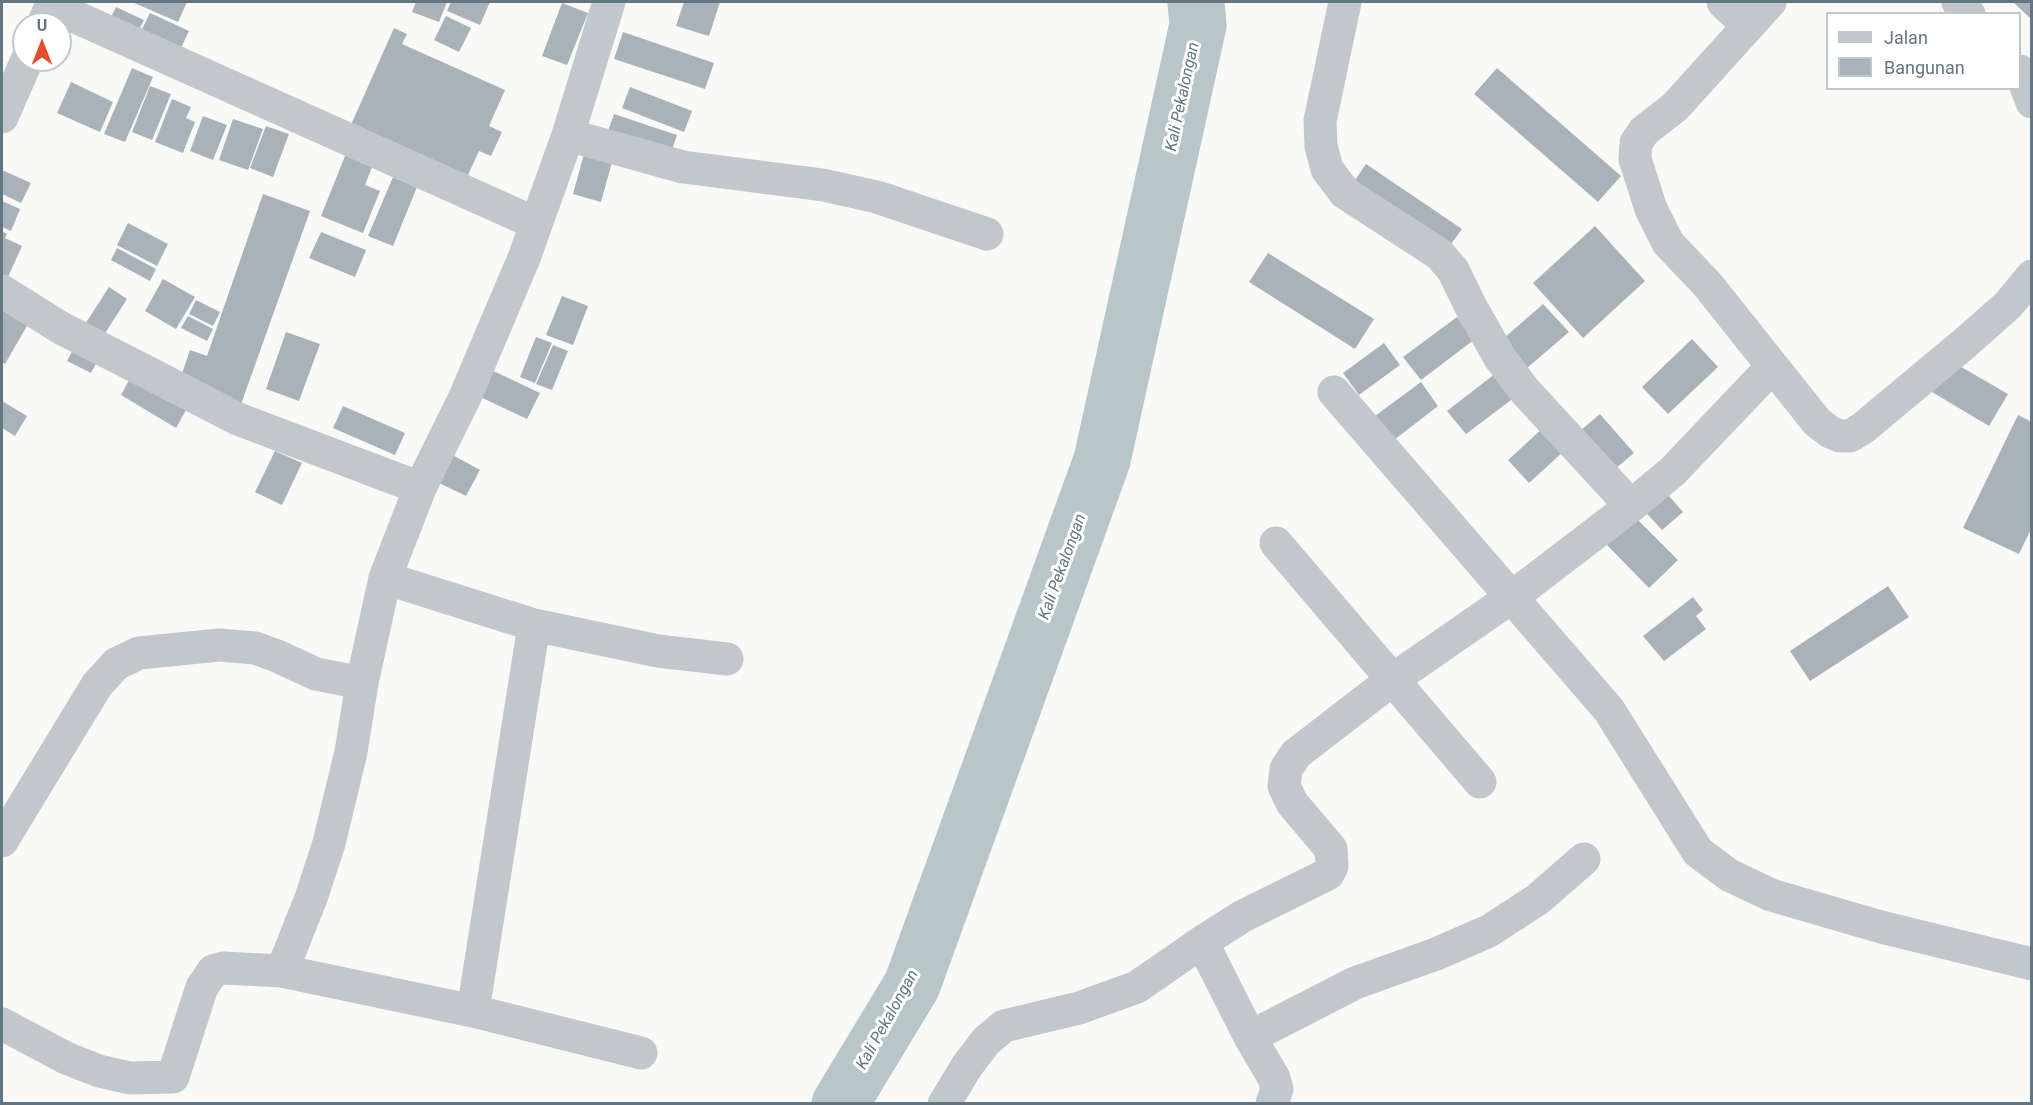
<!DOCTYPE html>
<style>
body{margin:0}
#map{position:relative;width:2033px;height:1105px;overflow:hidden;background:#f9f9f7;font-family:Roboto,sans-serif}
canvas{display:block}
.frame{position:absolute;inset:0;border:3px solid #647682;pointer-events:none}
.legend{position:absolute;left:1826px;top:12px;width:195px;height:78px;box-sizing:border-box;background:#fff;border:2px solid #c1c8cd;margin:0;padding:8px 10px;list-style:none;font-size:18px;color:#647682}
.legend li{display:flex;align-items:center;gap:12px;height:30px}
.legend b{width:30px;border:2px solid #c1c8cd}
.north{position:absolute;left:12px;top:12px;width:60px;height:60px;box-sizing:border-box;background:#fff;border:2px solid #c1c8cd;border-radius:50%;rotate:0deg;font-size:16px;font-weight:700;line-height:24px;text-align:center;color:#647682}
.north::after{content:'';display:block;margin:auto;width:21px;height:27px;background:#e34f2d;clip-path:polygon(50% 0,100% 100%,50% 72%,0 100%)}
</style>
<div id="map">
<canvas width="2033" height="1105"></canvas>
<div class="frame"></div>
<ul class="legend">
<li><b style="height:8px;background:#c2c7cb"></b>Jalan</li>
<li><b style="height:16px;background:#a9b2b8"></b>Bangunan</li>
</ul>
<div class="north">U</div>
</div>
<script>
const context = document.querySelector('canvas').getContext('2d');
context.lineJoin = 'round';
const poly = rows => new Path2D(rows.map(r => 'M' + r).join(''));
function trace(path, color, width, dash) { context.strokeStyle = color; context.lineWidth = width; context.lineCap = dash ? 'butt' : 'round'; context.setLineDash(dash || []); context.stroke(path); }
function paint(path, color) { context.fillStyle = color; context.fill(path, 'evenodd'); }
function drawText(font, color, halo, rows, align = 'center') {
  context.font = font + ' Roboto,sans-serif'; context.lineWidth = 6; context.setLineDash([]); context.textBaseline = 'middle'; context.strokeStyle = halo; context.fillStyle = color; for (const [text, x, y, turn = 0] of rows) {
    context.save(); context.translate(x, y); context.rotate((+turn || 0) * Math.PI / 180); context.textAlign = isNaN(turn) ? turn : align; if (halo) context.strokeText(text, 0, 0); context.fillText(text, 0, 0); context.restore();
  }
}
const river = poly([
 [840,1104,912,985,1102,460,1198,25,1196,2]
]);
const building = poly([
 [132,2,187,2,178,22],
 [416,2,447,2,439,22,412,12],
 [451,2,490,2,480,25,447,11],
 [684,2,720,2,709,36,676,26],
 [2013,2,2032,2,2032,20],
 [562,3,588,13,567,65,542,56],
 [116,7,144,20,134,40,106,27],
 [150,13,189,31,177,56,138,37],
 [446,16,471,28,459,52,434,40],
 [394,28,407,34,402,44,505,90,489,126,502,132,491,156,479,151,463,186,346,136],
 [623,32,714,63,705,89,614,59],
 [132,68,153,77,125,142,104,134],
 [1497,68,1621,176,1598,202,1474,94],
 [71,82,113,102,100,132,57,113],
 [150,86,171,94,152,140,132,132],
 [630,87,692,111,684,132,622,108],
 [172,99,191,107,186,118,195,122,183,153,155,142],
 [614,114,677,135,669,159,606,137],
 [203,116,227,125,213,160,190,151],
 [233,119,263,129,248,170,219,160],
 [266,126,289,134,273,177,250,168],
 [347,151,374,162,365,185,380,191,363,233,321,216],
 [584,154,612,162,601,202,573,194],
 [1366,164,1462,229,1446,251,1351,186],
 [2,170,31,183,21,203,2,194],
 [393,177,417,187,393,246,368,236],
 [263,194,310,211,240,407,178,385,190,350,207,356],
 [2,201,20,209,11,231,2,227],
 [128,223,168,244,157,266,117,245],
 [1595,226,1645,281,1583,338,1533,283],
 [2,231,7,234,5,238,22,246,8,277,2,274],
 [321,232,366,250,355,277,309,258],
 [117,248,156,269,150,281,111,260],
 [1268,253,1374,319,1355,349,1249,282],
 [163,279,195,297,176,329,145,311],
 [109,287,127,299,102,338,84,326],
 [562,296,588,306,573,345,546,335],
 [196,300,220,312,213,326,189,314],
 [1543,304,1569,332,1520,374,1495,346],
 [2,309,31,319,5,364,2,362],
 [188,316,213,329,207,341,181,328],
 [1457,317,1475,339,1421,380,1403,357],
 [286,332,320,344,299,401,266,389],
 [536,337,552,343,535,383,520,377],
 [1692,339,1718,367,1668,414,1642,387],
 [77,342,101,354,91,373,67,361],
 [1384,343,1400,365,1359,395,1343,373],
 [553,345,568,351,552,390,536,384],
 [1951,361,2008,394,1989,426,1932,392],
 [487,368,540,393,527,419,474,394],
 [1500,370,1519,394,1466,434,1447,411],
 [134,371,190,403,176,428,121,395],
 [1421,382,1438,406,1394,440,1375,416],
 [2,401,27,416,15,436,2,428],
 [343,406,405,433,395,455,333,428],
 [1600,414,1634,453,1609,474,1574,436],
 [2018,415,2032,422,2032,527,2019,554,1963,528],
 [1543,428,1564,451,1529,483,1508,460],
 [275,451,302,463,282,505,255,492],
 [447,452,480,470,466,496,433,480],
 [1661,487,1683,512,1662,530,1640,506],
 [1634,516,1678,560,1649,588,1605,543],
 [1888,586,1909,617,1810,681,1790,651],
 [1693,597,1703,610,1696,616,1706,629,1664,661,1643,636]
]);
const minor = poly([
 [1345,2,1320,121,1321,146,1327,169,1345,193,1439,254,1453,270,1471,307,1500,358,1525,391,1631,506],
 [1723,2,1748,26],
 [1770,2,1675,107,1644,131,1636,143,1635,159,1651,209,1668,243,1707,284,1817,422,1830,432,1840,436,1850,436,1863,428,1965,343,2008,305,2032,276],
 [1958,2,1969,14],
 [51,6,535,223],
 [2020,71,2032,102],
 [568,135,683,167,823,185,877,197,987,234],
 [2,291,61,328,238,419,420,488],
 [1334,392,1609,710,1698,852,1729,875,1771,895,1881,927,2032,964],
 [1276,543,1480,782],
 [385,578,534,625,658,651,727,659],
 [2,841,97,685,116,664,139,653,219,645,255,648,277,656,316,674,362,683],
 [282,971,473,1011,641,1053],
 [473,1011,534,625],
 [2,1024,66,1058,99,1071,130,1078,173,1077,202,987,213,971,223,968,282,971,311,898,329,843,351,752,362,683,385,578,420,488,465,397,524,258,568,135,609,2],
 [1250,1037,1355,983,1436,954,1489,931,1538,899,1584,859],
 [944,1104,967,1066,986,1041,1004,1026,1079,1008,1137,987,1202,942],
 [1272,1104,1277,1089,1274,1078,1250,1037,1202,942,1243,916,1328,874,1332,866,1331,849,1292,803,1284,786,1286,769,1296,754,1392,680,1512,597,1631,506,1673,471,1772,367]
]);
const tertiary = poly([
 [43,24,53,2],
 [2,117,27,60]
]);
const waterNames = [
 ["Kali Pekalongan",1183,97,-78],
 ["Kali Pekalongan",1063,567,-70],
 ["Kali Pekalongan",888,1020,-61]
];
trace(river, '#b8c6c9', 57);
paint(building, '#a9b2b8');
trace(minor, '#c2c7cb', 33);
trace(tertiary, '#c2c7cb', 33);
drawText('italic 16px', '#5f767c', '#fff', waterNames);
</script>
